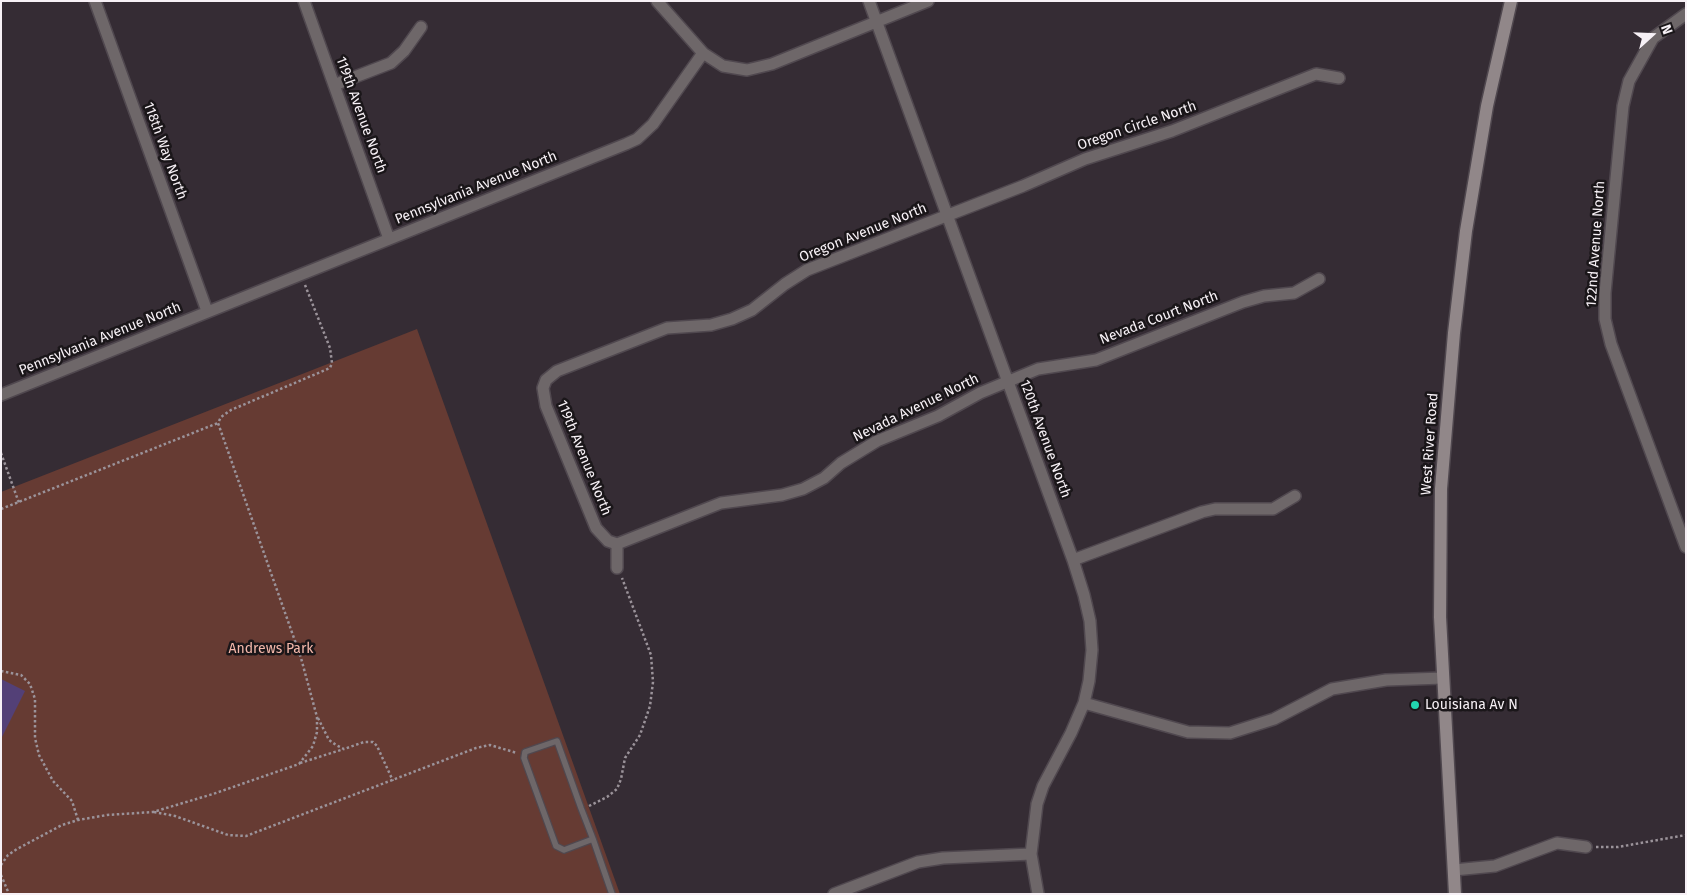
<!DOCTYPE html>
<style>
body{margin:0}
#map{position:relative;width:1687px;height:895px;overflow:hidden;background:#352c34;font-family:"Fira Sans",sans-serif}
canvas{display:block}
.frame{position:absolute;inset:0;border:2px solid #f7f1f6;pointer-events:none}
.north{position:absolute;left:1627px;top:10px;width:50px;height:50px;-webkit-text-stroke:4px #1a1619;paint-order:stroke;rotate:70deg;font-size:14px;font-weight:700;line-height:20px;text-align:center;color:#f7f1f6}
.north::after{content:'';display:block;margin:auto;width:18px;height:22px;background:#f7f1f6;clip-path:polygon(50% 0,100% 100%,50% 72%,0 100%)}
</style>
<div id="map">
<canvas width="1687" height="895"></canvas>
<div class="frame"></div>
<div class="north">N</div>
</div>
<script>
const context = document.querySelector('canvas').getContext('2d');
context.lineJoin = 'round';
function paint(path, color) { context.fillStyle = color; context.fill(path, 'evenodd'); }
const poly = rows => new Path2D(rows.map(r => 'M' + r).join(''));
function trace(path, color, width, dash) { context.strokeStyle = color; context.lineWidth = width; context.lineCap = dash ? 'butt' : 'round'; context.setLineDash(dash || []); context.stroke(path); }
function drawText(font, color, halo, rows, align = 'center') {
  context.font = font + ' "Fira Sans",sans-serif'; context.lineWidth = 5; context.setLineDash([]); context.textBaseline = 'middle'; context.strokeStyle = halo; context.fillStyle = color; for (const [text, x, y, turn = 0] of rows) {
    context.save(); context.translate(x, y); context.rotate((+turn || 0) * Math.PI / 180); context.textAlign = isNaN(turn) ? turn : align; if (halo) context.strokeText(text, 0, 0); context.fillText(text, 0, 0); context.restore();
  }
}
const green = poly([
 [417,329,620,894,1,894,1,492]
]);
const building = poly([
 [1,679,25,691,1,739]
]);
const path = poly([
 [1,453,19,503],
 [1,509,218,423],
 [1,671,21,675,30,684,35,699,35,738,39,755,53,781,72,801,78,820],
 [318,718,329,740,336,745,344,749,364,742,373,742,377,746,393,781],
 [300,763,344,749],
 [589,806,607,797,617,789,621,779,625,758,640,735,650,706,653,682,651,655,622,578],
 [154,812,175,816,228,835,246,836,476,748,490,745,517,753],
 [1596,847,1618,847,1686,835],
 [1,865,8,855,17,849,62,825,78,820,107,815,153,812,213,794,299,764,313,746,317,732,317,717,301,658,218,423,221,417,231,410,330,368,332,363,330,348,305,285],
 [1,875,9,894]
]);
const service = poly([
 [593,839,564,850,556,846,524,758,525,752,557,741,581,808,593,839,612,894]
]);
const minor = poly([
 [95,1,207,311],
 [304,1,389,239],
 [657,1,703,53,723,66,747,70,772,64,928,1],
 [869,1,1073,560,1084,595,1090,621,1092,650,1089,681,1084,703,1071,733,1043,786,1037,804,1031,854,1038,894],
 [1686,14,1653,38,1629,81,1623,106,1605,293,1605,319,1611,344,1686,547],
 [334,85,391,63,404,51,421,27],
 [1,395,626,144,637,139,653,124,703,53],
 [617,544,721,503,782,495,803,489,824,478,841,463,877,441,938,416,980,393,1038,369,1096,360,1243,302,1264,296,1294,293,1319,279],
 [1073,560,1202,512,1215,509,1273,509,1295,496],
 [617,568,617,544,608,541,596,528,546,406,543,388,546,380,557,371,667,328,711,325,732,319,752,310,785,284,807,270,1023,186,1085,159,1172,131,1316,74,1339,78],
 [1084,703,1188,732,1230,733,1274,719,1332,689,1386,680,1443,678],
 [1454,870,1495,866,1557,843,1586,847],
 [834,894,918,862,943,858,1031,854]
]);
const secondary = poly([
 [1455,894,1440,617,1441,489,1454,333,1466,231,1487,106,1511,1]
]);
const markers = [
 [1415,705,5,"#22d5af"]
];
const streetNames = [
 ["119th Avenue North",361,115,70],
 ["Oregon Circle North",1137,126,-19],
 ["118th Way North",165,151,70],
 ["Pennsylvania Avenue North",476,188,-22],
 ["Oregon Avenue North",863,233,-22],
 ["122nd Avenue North",1596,244,-86],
 ["Nevada Court North",1159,318,-21],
 ["Pennsylvania Avenue North",100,339,-22],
 ["Nevada Avenue North",916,408,-26],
 ["120th Avenue North",1045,439,70],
 ["West River Road",1430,444,-86],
 ["119th Avenue North",584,458,68]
];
const parkNames = [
 ["Andrews Park",271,649]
];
const poiNames = [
 ["Louisiana Av N",1425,705]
];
paint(green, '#663b33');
paint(building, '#534077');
trace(service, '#50484f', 8);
trace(minor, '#50484f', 14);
trace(secondary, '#50484f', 15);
trace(path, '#9b939a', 2.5, [2.5, 2.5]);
trace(service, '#6e6769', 5.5);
trace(minor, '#6e6769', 11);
trace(secondary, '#918789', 12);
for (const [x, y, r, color] of markers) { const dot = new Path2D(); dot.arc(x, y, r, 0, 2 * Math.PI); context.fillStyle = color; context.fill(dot); trace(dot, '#1a1619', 2); }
drawText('14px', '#f7f1f6', '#1a1619', streetNames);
drawText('14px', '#f4b8ab', '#1a1619', parkNames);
drawText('14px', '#f7f1f6', '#1a1619', poiNames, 'left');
</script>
